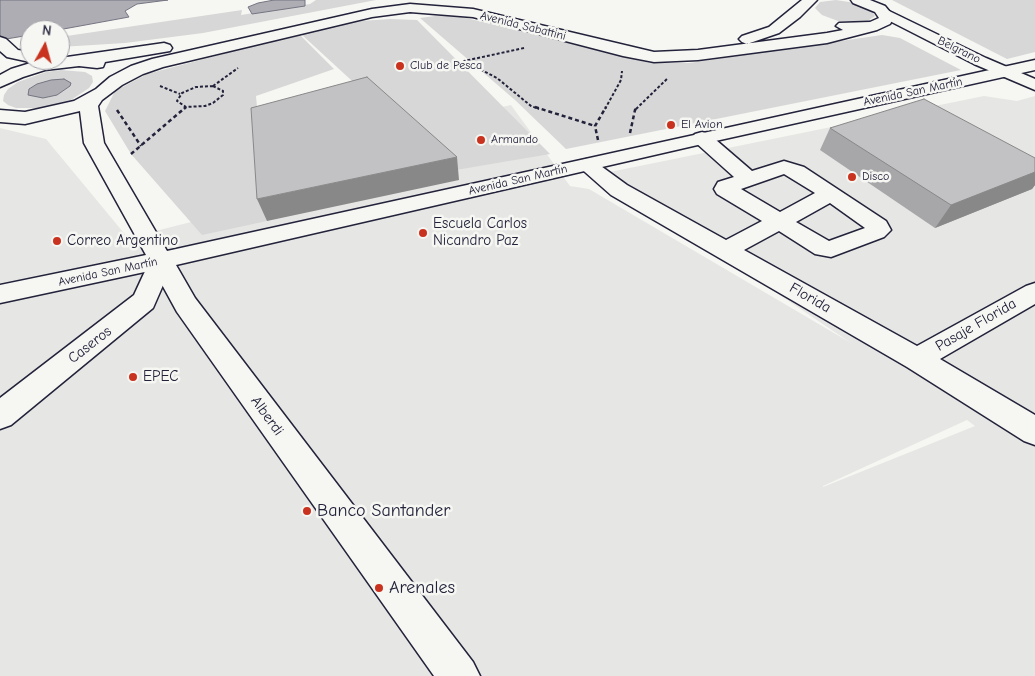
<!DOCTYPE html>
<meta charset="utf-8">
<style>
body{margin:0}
#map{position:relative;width:1035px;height:676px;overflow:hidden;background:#f6f6f2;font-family:"Comic Neue",sans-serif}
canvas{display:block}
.north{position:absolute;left:20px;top:20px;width:50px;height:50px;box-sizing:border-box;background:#f6f6f2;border:1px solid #a1a1a9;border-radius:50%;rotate:7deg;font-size:14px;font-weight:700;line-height:20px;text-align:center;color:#22223b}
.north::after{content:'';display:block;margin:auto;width:18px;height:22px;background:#c8321e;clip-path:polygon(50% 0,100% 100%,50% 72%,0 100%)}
</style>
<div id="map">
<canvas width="1035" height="676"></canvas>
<div class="north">N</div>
</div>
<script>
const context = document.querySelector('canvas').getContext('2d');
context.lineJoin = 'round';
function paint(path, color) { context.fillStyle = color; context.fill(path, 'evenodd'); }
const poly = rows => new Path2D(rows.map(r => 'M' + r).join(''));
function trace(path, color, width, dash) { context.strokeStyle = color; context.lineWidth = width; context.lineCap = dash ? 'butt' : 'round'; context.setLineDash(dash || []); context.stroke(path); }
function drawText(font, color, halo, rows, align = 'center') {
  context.font = font + ' "Comic Neue",sans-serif'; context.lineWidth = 5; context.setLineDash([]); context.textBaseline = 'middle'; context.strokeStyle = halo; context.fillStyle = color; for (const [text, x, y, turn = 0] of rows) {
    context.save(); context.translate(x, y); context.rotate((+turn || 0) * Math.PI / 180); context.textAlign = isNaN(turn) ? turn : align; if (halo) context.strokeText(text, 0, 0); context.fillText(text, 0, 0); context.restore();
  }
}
const built = poly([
 [984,96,1017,101,1035,96,1035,676,0,676,0,128,46,139,128,238,191,222,267,221,404,129,511,105,570,186,589,189,851,343,600,174],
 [967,420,975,426,823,487,823,486]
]);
const green = poly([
 [316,0,376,0,203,33,125,43,60,47,60,37,242,10,241,15,310,4],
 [836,0,855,3,870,9,875,16,866,22,838,21,822,15,815,8,820,2],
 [892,0,1035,0,1035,52,1007,59],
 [450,14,650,63,689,63,882,35,900,38,961,70,566,149,515,100,420,18],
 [390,19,417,20,550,154,450,171,301,34,361,21],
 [299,34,334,69,256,96,267,221,202,235,131,154,105,111,115,91,147,74],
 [61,70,85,72,92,76,93,82,89,88,71,100,42,108,16,108,8,105,3,101,4,95,8,89,18,82,46,72]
]);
const water = poly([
 [0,0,168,0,137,4,125,11,129,17,58,30,30,30,30,35,0,40,0,0],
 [274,0,305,0,305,6,252,14,248,7,258,3,274,0],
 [64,79,71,83,70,86,57,95,43,98,28,95,29,89,37,84,51,80,64,79]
]);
const pathFar1 = poly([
 [524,48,464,61,497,78,531,106,539,109],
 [160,86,180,94],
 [213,86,223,91,223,95,213,103,205,106,186,107,177,101,182,93,196,87,213,86],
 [213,86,238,68],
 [184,109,186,107],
 [605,109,621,80,622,71],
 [636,109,668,78]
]);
const path = poly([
 [535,107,595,126],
 [117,110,141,146],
 [630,133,635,110,638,107],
 [598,140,595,126,606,107],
 [131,154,186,107]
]);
const minor = poly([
 [885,9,986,58,1035,79,1035,90,974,64,880,16,878,13,880,10,885,9],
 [702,132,709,134,752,171,784,161,804,167,886,221,891,230,884,237,831,257,815,254,779,231,744,250,917,346,1026,286,1035,283,1035,304,940,359,1035,415,1035,445,1024,441,907,367,611,195,577,165,580,161,587,159,594,161,627,185,726,240,762,221,717,194,714,189,718,182,734,177,695,142,692,138,695,134,702,132],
 [784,174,815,193,780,212,741,189,784,174],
 [830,203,865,228,829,241,796,222,830,203],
 [162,252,171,254,174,260,153,308,11,425,0,429,0,398,134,295,153,254,162,252]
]);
const major = poly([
 [802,0,817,0,800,17,779,33,747,44,742,42,739,39,742,36,769,27,802,0],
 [851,0,870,0,885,6,894,17,890,24,877,30,827,43,698,60,654,62,623,56,473,17,410,12,372,17,163,67,143,74,122,85,102,100,98,106,104,143,167,251,1035,60,1035,70,702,144,176,265,195,298,473,662,480,676,434,676,177,312,154,270,0,303,0,285,146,255,84,143,80,111,25,124,0,122,0,110,25,112,74,101,96,89,110,77,131,66,152,59,372,9,410,4,473,9,654,52,698,50,827,33,843,30,836,26,839,23,870,22,879,18,875,12,853,3,851,0],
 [0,37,6,39,18,50,30,52,30,60,36,60,30,62,7,57,0,51,0,37],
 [164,43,170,45,172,48,170,51,105,62,103,67,97,68,79,66,45,70,23,77,0,87,0,75,11,69,37,61,60,60,60,58,164,43]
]);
const wall = poly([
 [830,128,1035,158,1035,185,1032,189,935,228,820,150]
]);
const shadedWall = poly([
 [457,157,459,180,267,221,257,199],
 [1035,172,1035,185,1032,189,935,228,951,205]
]);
const building = poly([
 [367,77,457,157,257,199,251,108,367,77],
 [924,99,1035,158,1035,172,951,205,830,128,924,99]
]);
const markers = [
 [400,66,5,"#c8321e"],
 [671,125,5,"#c8321e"],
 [481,140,5,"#c8321e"],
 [852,177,5,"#c8321e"],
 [423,233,5,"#c8321e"],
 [57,241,5,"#c8321e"],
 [133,377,5,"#c8321e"],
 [307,511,5,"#c8321e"],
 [379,588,5,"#c8321e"]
];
const farStreetnames = [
 ["Avenida Sabattini",523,26,14],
 ["Belgrano",959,50,26],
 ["Avenida San Martín",913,92,-12],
 ["Avenida San Martín",518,180,-13],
 ["Avenida San Martín",108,272,-12]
];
const farPoinames = [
 ["Club de Pesca",410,66],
 ["El Avion",681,125],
 ["Armando",491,140],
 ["Disco",862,177]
];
const poiNames = [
 ["Escuela Carlos",433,224],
 ["Nicandro Paz",433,241],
 ["Correo Argentino",67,241],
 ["EPEC",143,377]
];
const streetNames = [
 ["Florida",810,298,30],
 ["Pasaje Florida",976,325,-30],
 ["Caseros",90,345,-38],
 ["Alberdi",267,416,54]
];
const nearPoinames = [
 ["Banco Santander",317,511],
 ["Arenales",389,588]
];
paint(built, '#e6e6e4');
paint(green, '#d7d7d7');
paint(water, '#adadb3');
trace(water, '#757583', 1);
trace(minor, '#22223b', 3);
trace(major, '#22223b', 3);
trace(pathFar1, '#22223b', 2, [3, 2]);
trace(path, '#22223b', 2.5, [4, 3]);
paint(minor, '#f6f6f2');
paint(major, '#f6f6f2');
paint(wall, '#a7a7a9');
paint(shadedWall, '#888889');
paint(building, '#c2c2c4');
trace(building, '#888889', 1);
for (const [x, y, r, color] of markers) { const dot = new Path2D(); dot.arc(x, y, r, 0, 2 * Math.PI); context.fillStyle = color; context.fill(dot); trace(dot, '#f6f6f2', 2); }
drawText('12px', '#22223b', '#f6f6f2', farStreetnames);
drawText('12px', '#22223b', '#f6f6f2', farPoinames, 'left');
drawText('15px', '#22223b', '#f6f6f2', poiNames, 'left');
drawText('15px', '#22223b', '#f6f6f2', streetNames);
drawText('18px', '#22223b', '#f6f6f2', nearPoinames, 'left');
</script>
